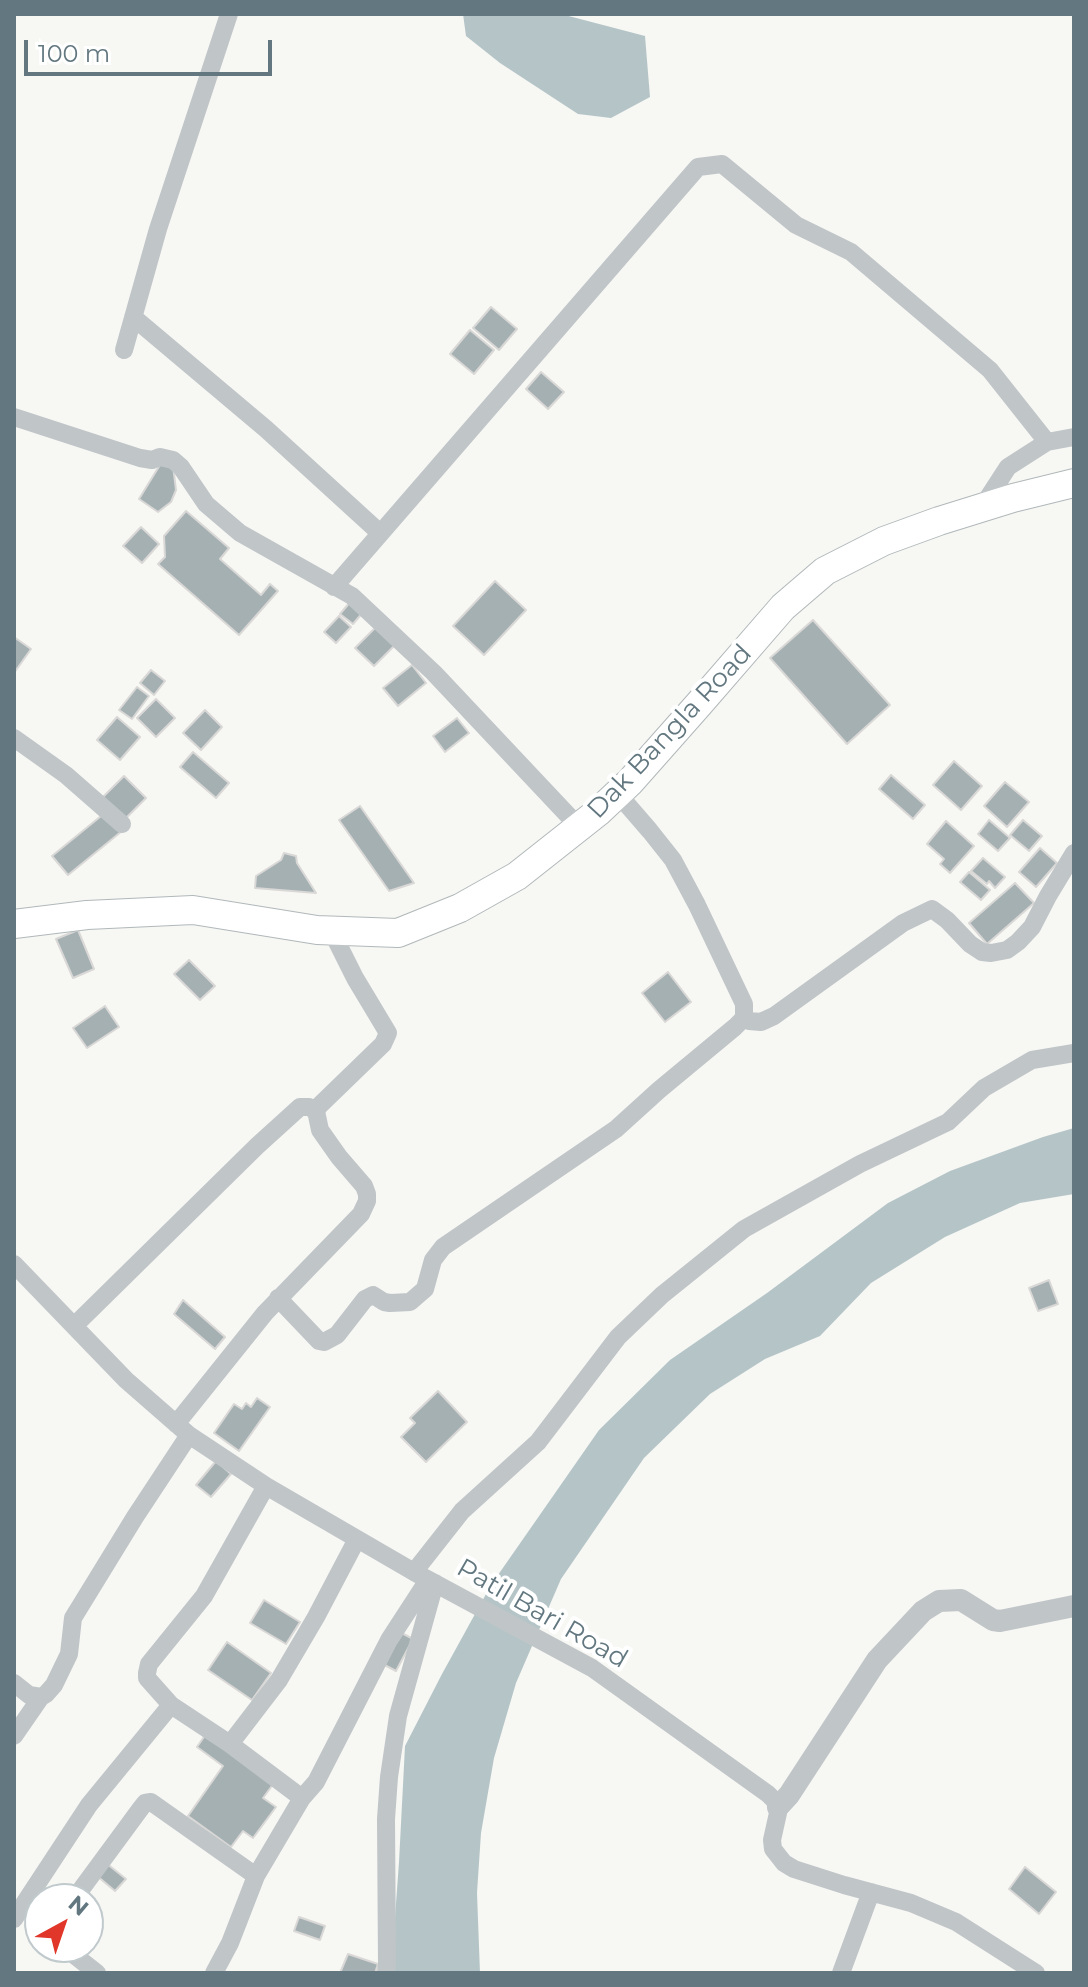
<!DOCTYPE html>
<style>
body{margin:0}
#map{position:relative;width:1088px;height:1987px;overflow:hidden;background:#f7f7f4;font-family:Montserrat,sans-serif}
canvas{display:block}
.frame{position:absolute;inset:0;border:16px solid #62777f;pointer-events:none}
.north{position:absolute;left:24px;top:1883px;width:80px;height:80px;box-sizing:border-box;background:#fff;border:2px solid #c0c9cc;border-radius:50%;rotate:40deg;font-size:22px;font-weight:700;line-height:32px;text-align:center;color:#62777f}
.north::after{content:'';display:block;margin:auto;width:28px;height:36px;background:#e1372a;clip-path:polygon(50% 0,100% 100%,50% 72%,0 100%)}
.scale{position:absolute;left:24px;top:40px;width:248px;height:36px;box-sizing:border-box;border:4px solid #62777f;border-top:0;padding-left:10px;font-size:24px;line-height:28px;white-space:nowrap;color:#62777f;-webkit-text-stroke:6px #fff;paint-order:stroke}
</style>
<div id="map">
<canvas width="1088" height="1987"></canvas>
<div class="frame"></div>
<div class="north">N</div>
<div class="scale">100 m</div>
</div>
<script>
const context = document.querySelector('canvas').getContext('2d');
context.lineJoin = 'round';
function paint(path, color) { context.fillStyle = color; context.fill(path, 'evenodd'); }
const poly = rows => new Path2D(rows.map(r => 'M' + r).join(''));
function trace(path, color, width, dash) { context.strokeStyle = color; context.lineWidth = width; context.lineCap = dash ? 'butt' : 'round'; context.setLineDash(dash || []); context.stroke(path); }
function drawText(font, color, halo, rows, align = 'center') {
  context.font = font + ' Montserrat,sans-serif'; context.lineWidth = 8; context.setLineDash([]); context.textBaseline = 'middle'; context.strokeStyle = halo; context.fillStyle = color; for (const [text, x, y, turn = 0] of rows) {
    context.save(); context.translate(x, y); context.rotate((+turn || 0) * Math.PI / 180); context.textAlign = isNaN(turn) ? turn : align; if (halo) context.strokeText(text, 0, 0); context.fillText(text, 0, 0); context.restore();
  }
}
const water = poly([
 [463,14,561,14,645,36,650,97,611,118,578,114,500,63,466,36],
 [1074,1128,1074,1194,1020,1203,945,1237,871,1283,820,1336,765,1359,710,1394,644,1458,561,1579,516,1683,494,1758,481,1833,477,1893,480,1973,391,1973,399,1862,405,1746,442,1674,491,1585,599,1430,670,1360,767,1293,888,1203,950,1171,1043,1137]
]);
const building = poly([
 [491,307,517,329,499,350,473,328,491,307],
 [470,330,494,350,474,374,450,354,470,330],
 [541,372,564,392,548,409,526,389,541,372],
 [163,460,173,466,176,490,171,502,158,512,139,499,163,460],
 [186,511,229,548,220,559,261,595,270,584,278,591,239,635,158,564,165,557,164,536,186,511],
 [141,527,159,544,142,563,123,546,141,527],
 [495,581,526,610,484,655,453,626,495,581],
 [351,601,364,611,353,624,340,614,351,601],
 [339,616,351,627,336,643,324,632,339,616],
 [813,620,890,705,847,744,770,658,813,620],
 [376,627,395,645,374,666,355,648,376,627],
 [14,637,31,649,14,673,14,637],
 [412,665,426,683,398,706,383,688,412,665],
 [151,670,165,681,154,695,140,683,151,670],
 [137,687,149,696,132,719,119,710,137,687],
 [156,699,175,718,156,737,137,718,156,699],
 [205,710,222,727,201,750,183,733,205,710],
 [117,717,140,737,120,760,97,740,117,717],
 [457,718,469,733,445,752,433,736,457,718],
 [193,752,229,783,216,798,180,767,193,752],
 [954,761,982,786,961,810,933,785,954,761],
 [891,775,925,805,913,819,879,789,891,775],
 [124,776,146,798,125,819,103,797,124,776],
 [1005,782,1029,802,1007,827,984,806,1005,782],
 [360,806,414,883,389,891,339,820,360,806],
 [106,812,122,831,68,875,52,856,106,812],
 [989,820,1010,838,998,851,978,834,989,820],
 [1023,820,1042,836,1029,851,1010,835,1023,820],
 [946,821,974,846,950,873,940,864,944,859,927,844,946,821],
 [1040,848,1057,863,1036,887,1019,872,1040,848],
 [284,853,296,856,297,863,316,893,255,888,256,876,281,860,284,853],
 [983,858,1005,877,995,888,989,881,987,884,971,871,983,858],
 [969,872,990,890,981,900,960,882,969,872],
 [1015,883,1034,903,987,944,969,923,1015,883],
 [78,930,94,969,73,978,56,939,78,930],
 [189,960,215,986,200,1000,174,974,189,960],
 [668,972,691,1002,665,1022,642,993,668,972],
 [105,1006,119,1027,87,1048,73,1028,105,1006],
 [1049,1280,1058,1304,1038,1311,1029,1288,1049,1280],
 [183,1300,225,1337,215,1349,174,1314,183,1300],
 [438,1391,467,1422,426,1462,401,1437,415,1423,410,1418,438,1391],
 [257,1398,270,1407,239,1451,214,1433,234,1404,242,1409,246,1403,251,1407,257,1398],
 [216,1461,231,1474,211,1497,196,1485,216,1461],
 [264,1600,300,1622,286,1644,250,1623,264,1600],
 [398,1631,413,1639,396,1671,381,1663,398,1631],
 [227,1642,271,1673,252,1700,208,1670,227,1642],
 [206,1734,277,1779,263,1798,276,1807,253,1838,243,1831,231,1847,188,1816,223,1766,197,1747,206,1734],
 [106,1863,126,1879,115,1891,96,1875,106,1863],
 [1025,1867,1056,1892,1039,1914,1009,1889,1025,1867],
 [299,1917,325,1926,320,1940,294,1931,299,1917],
 [348,1954,378,1964,375,1973,340,1973,348,1954]
]);
const minor = poly([
 [133,317,266,429,380,533],
 [124,350,158,229,229,14],
 [14,417,140,458,152,460,160,457,173,460,181,467,206,504,240,533,352,596,434,673,579,827],
 [982,507,1008,467,1047,442,1074,437],
 [334,587,698,167,722,164,796,225,851,252,990,370,1047,442],
 [14,738,66,775,122,824],
 [744,1018,749,1021,761,1022,774,1016,903,923,932,909,947,920,970,944,982,952,991,953,1007,950,1018,942,1032,927,1048,896,1074,853],
 [14,1264,126,1380,189,1435,266,1486,414,1572,592,1668,768,1794,775,1801,778,1813,772,1840,773,1849,784,1863,794,1869,844,1885,911,1903,956,1922,1036,1973],
 [278,1298,319,1341,324,1342,337,1335,365,1299,373,1295,384,1302,390,1303,410,1302,425,1289,433,1260,443,1247,616,1129,659,1090,735,1027,744,1018,744,1004,697,905,673,860,650,831,618,794],
 [74,1326,257,1146,300,1107,309,1107,316,1111],
 [176,1424,265,1313,361,1214,367,1201,367,1194,364,1186,339,1157,320,1130,316,1111,319,1106,383,1044,388,1033,355,978,331,930],
 [266,1486,204,1596,149,1664,147,1673,147,1678,171,1705,230,1744,302,1798],
 [414,1572,462,1511,538,1442,618,1337,662,1295,744,1229,860,1164,948,1122,984,1088,1032,1060,1074,1053],
 [14,1683,29,1695,41,1697,46,1694,54,1685,69,1654,73,1618,135,1517,189,1435],
 [14,1736,41,1697],
 [230,1744,279,1680,316,1617,357,1539],
 [74,1899,141,1808,145,1803,151,1802,256,1876],
 [14,1919,89,1805,171,1705],
 [64,1947,97,1973],
 [214,1973,230,1943,256,1876,302,1798,316,1782,389,1640,428,1580],
 [386,1973,387,1964,386,1819,389,1777,398,1716,435,1583],
 [841,1973,871,1892]
]);
const tertiary = poly([
 [778,1807,789,1795,877,1660,923,1611,939,1601,961,1600,993,1620,1000,1621,1074,1606]
]);
const primary = poly([
 [14,924,87,915,193,910,317,930,398,933,460,908,517,876,598,812,630,782,699,704,783,607,825,571,884,541,939,521,1013,498,1074,483]
]);
const streetNames = [
 ["Dak Bangla Road",670,732,-47],
 ["Patil Bari Road",542,1614,30]
];
paint(water, '#b5c5c7');
paint(building, '#a5b0b3');
trace(building, '#d9d8d6', 2);
trace(primary, '#b1b8ba', 30);
trace(minor, '#c0c5c8', 18);
trace(tertiary, '#c0c5c8', 22);
trace(primary, '#fff', 28);
drawText('26px', '#62777f', '#fff', streetNames);
</script>
